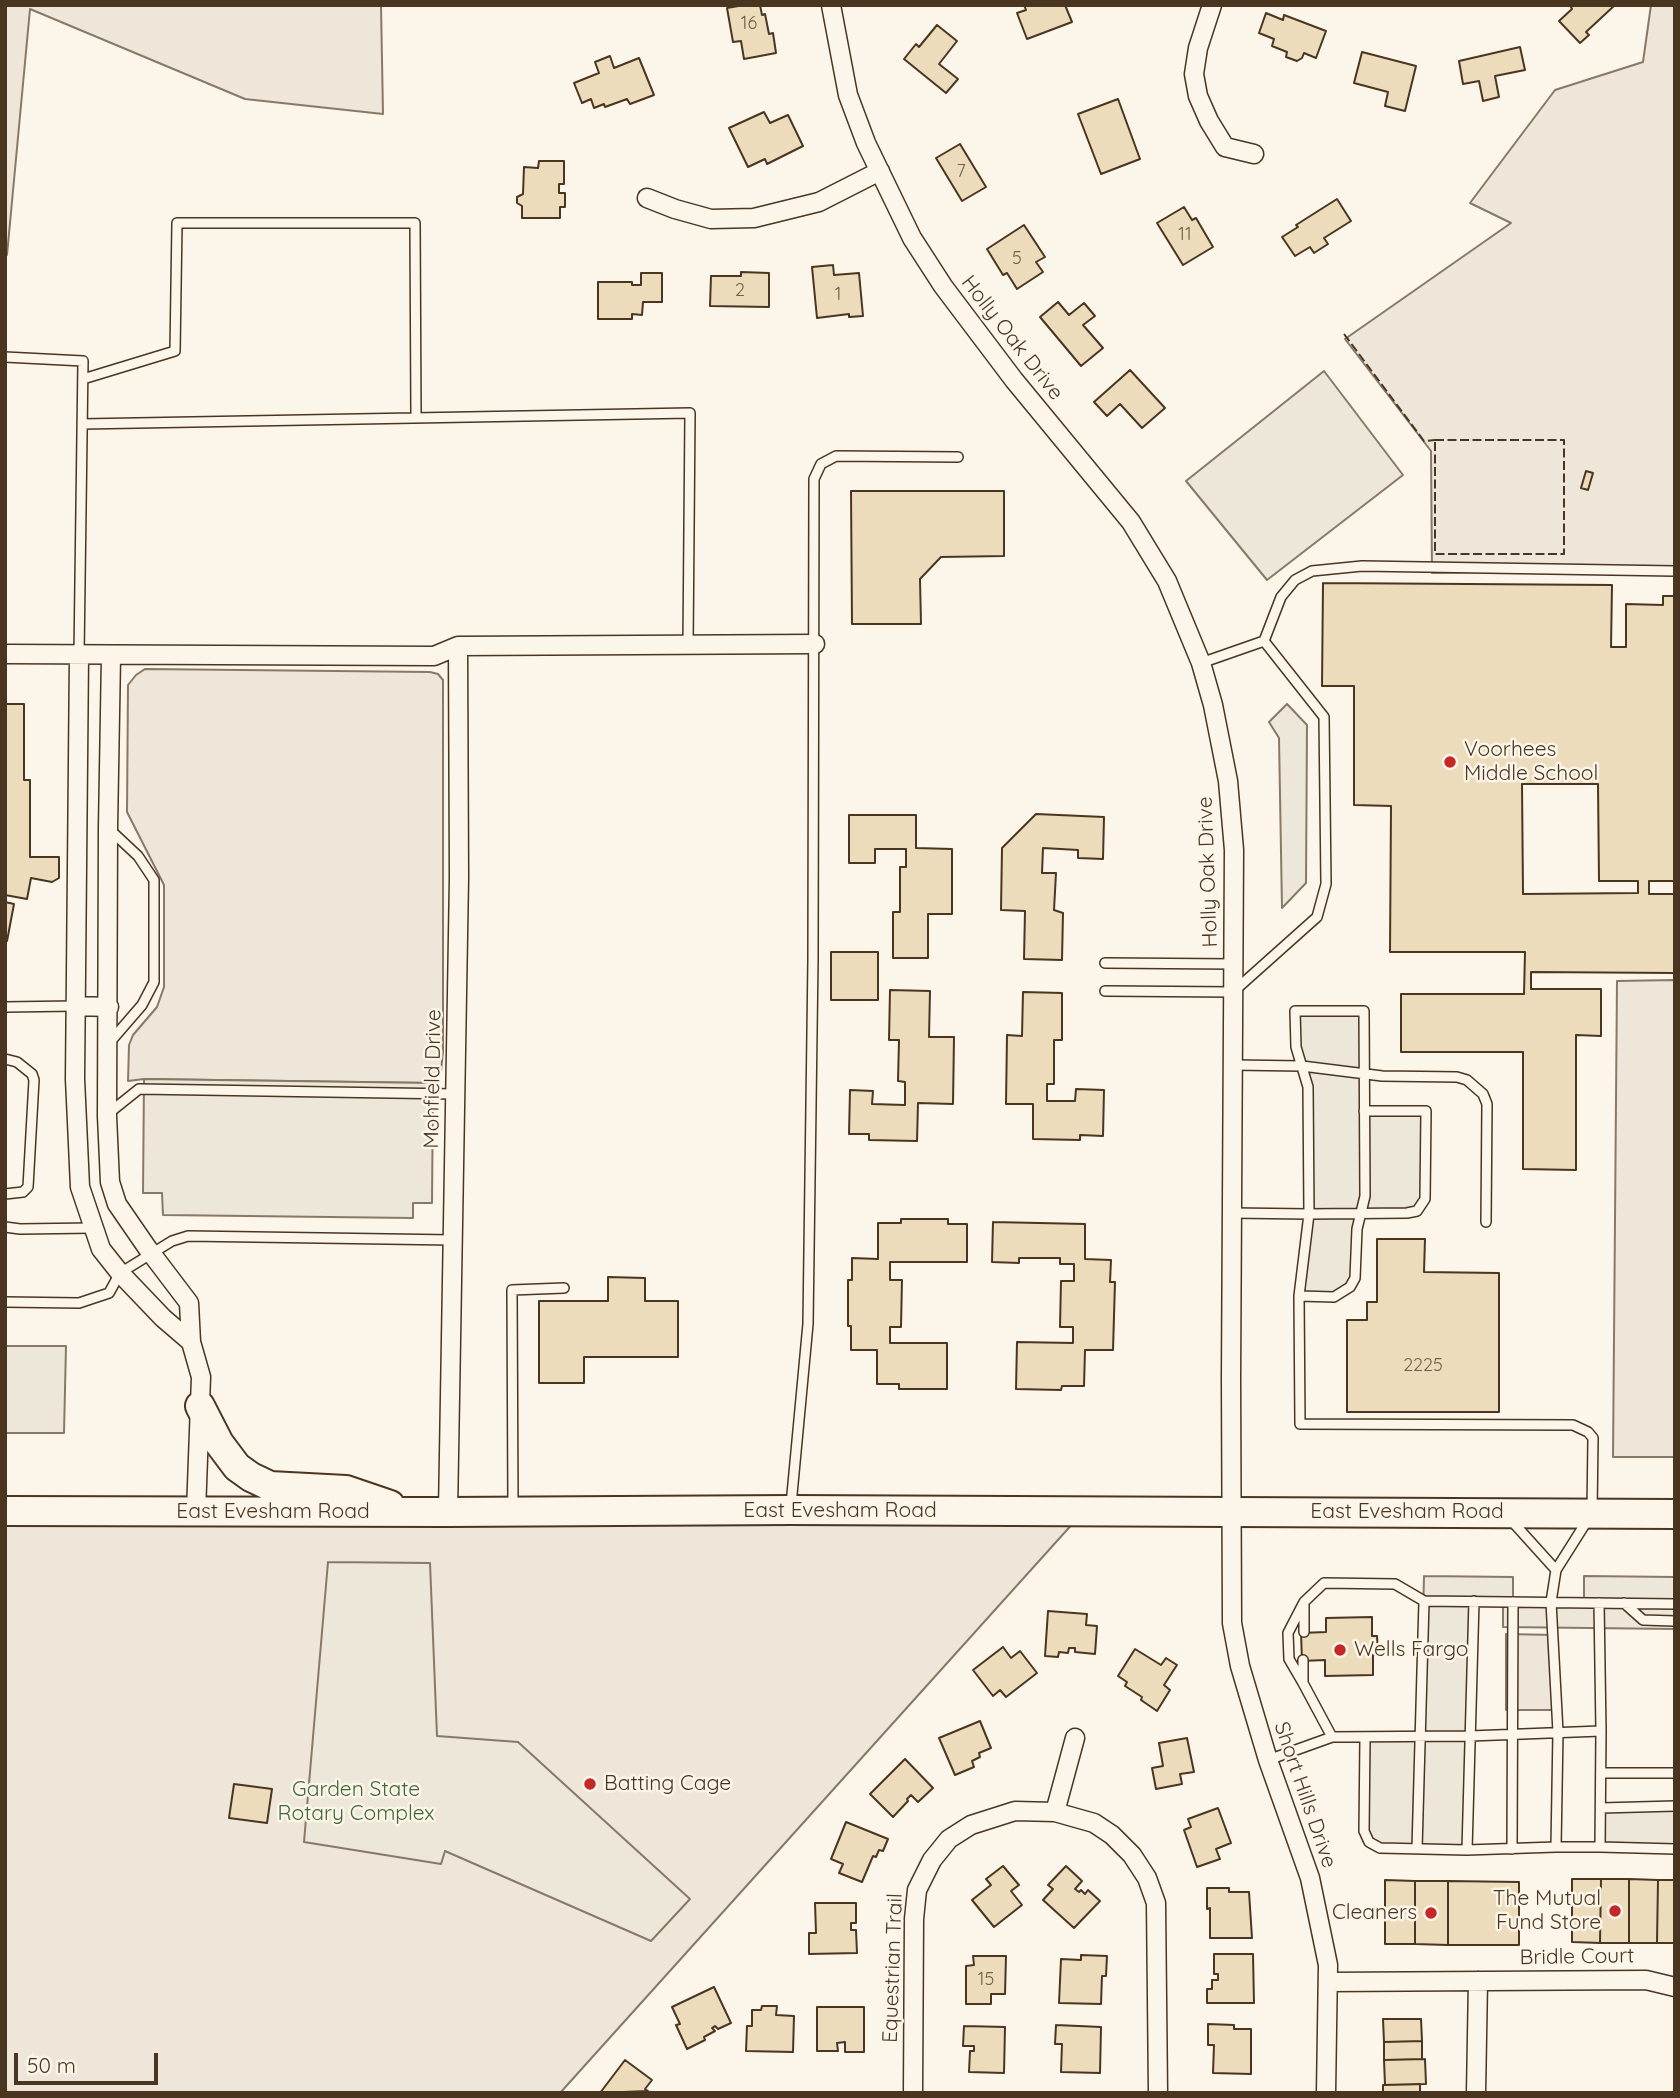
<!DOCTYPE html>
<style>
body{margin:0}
#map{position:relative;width:1680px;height:2098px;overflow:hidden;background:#fbf6e9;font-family:Quicksand,sans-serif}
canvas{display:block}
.frame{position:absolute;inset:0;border:7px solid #4a3520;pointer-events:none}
.scale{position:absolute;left:14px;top:2053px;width:144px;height:32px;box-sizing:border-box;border:4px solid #4a3520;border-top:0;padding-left:9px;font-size:21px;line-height:24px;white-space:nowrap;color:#4a3520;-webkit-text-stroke:5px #fbf6e9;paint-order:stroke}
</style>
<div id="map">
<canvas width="1680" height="2098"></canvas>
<div class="frame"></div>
<div class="scale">50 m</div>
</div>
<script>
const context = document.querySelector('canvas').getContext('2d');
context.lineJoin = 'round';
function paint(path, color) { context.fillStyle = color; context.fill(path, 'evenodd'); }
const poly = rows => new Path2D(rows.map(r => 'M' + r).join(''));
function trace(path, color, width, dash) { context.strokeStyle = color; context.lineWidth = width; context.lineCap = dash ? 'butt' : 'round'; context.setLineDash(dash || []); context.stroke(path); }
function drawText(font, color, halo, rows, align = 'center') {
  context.font = font + ' Quicksand,sans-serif'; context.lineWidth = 5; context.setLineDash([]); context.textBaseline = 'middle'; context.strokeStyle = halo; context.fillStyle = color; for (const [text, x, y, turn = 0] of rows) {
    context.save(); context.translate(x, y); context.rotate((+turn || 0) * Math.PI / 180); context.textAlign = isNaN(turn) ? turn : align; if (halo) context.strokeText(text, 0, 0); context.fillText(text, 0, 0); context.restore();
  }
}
const green = poly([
 [5,5,381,5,383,114,245,99,30,9,7,255,5,255,5,5],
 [1651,5,1675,5,1675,569,1432,573,1431,451,1345,339,1511,223,1470,203,1555,90,1643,62,1651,5],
 [145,669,430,672,438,674,443,680,443,1052,441,1071,433,1083,144,1079,128,1081,129,1045,133,1035,157,1007,164,987,164,885,127,812,128,685,136,675,145,669],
 [1675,980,1675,1457,1613,1457,1617,981,1675,980],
 [5,1511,1084,1511,560,2093,5,2093,5,1511],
 [1506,1634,1554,1635,1554,1710,1506,1710,1506,1634]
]);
const parking = poly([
 [1324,371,1403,475,1267,580,1186,481,1324,371],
 [1287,704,1307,725,1306,883,1282,908,1279,738,1269,722,1287,704],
 [1295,1011,1364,1011,1364,1111,1426,1111,1420,1209,1360,1214,1357,1268,1343,1293,1299,1296,1309,1214,1308,1087,1302,1066,1295,1011],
 [144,1079,433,1083,432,1203,413,1203,413,1218,163,1215,162,1193,143,1193,144,1079],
 [5,1346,66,1346,64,1433,5,1433,5,1346],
 [328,1562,430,1563,437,1736,518,1742,690,1899,651,1941,445,1851,441,1864,304,1842,328,1562],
 [1424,1576,1513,1577,1513,1601,1584,1602,1584,1576,1675,1577,1675,1629,1503,1627,1503,1602,1474,1601,1467,1850,1380,1848,1365,1837,1365,1738,1420,1737,1424,1576],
 [1675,1806,1675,1849,1600,1847,1601,1808,1675,1806]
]);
const building = poly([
 [744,5,760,5,762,15,765,14,769,34,773,33,776,53,744,59,741,41,733,42,727,8,744,5],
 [1024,5,1065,5,1072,22,1027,39,1017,13,1026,10,1024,5],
 [1615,5,1586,32,1589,35,1580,43,1559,21,1572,9,1570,5,1615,5],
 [1266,13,1283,20,1284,15,1326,31,1316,58,1304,53,1302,58,1297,61,1286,57,1287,52,1272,46,1274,39,1259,33,1266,13],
 [937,25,957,41,939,64,958,79,946,93,904,59,916,44,919,47,937,25],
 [1520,47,1525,70,1495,76,1499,97,1483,101,1479,81,1463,84,1459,61,1520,47],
 [1362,52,1416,66,1405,111,1385,106,1388,92,1354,83,1362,52],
 [610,56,614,68,639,58,654,95,630,104,627,99,605,107,604,104,594,108,591,99,582,103,574,83,599,73,595,62,610,56],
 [1118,99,1140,159,1101,174,1078,114,1118,99],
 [764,112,770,123,788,115,803,146,767,164,765,159,748,167,729,128,764,112],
 [960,144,986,187,962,201,936,158,960,144],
 [539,161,564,161,564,184,559,184,559,193,565,193,565,207,560,207,560,218,522,218,522,206,517,203,517,197,523,194,524,167,538,168,539,161],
 [1337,199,1351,221,1324,238,1328,244,1314,253,1310,247,1295,256,1282,237,1298,227,1296,225,1337,199],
 [1184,207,1192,220,1196,218,1213,247,1183,265,1157,223,1184,207],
 [1024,225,1045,257,1036,262,1043,272,1017,289,1007,273,1003,275,987,249,1024,225],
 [833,265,834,275,859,273,863,316,849,317,849,314,817,318,812,267,833,265],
 [741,272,769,273,769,307,710,306,711,276,741,276,741,272],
 [641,273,662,273,662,302,643,302,642,315,632,314,632,319,598,319,598,282,632,282,632,285,641,285,641,273],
 [1058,302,1069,315,1084,303,1095,316,1083,325,1103,348,1081,366,1040,317,1058,302],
 [1130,370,1165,408,1142,428,1120,404,1107,416,1094,402,1130,370],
 [1586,471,1593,473,1588,490,1581,488,1586,471],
 [851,491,1004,491,1004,556,941,557,920,579,921,624,852,624,851,491],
 [1323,583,1612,585,1611,647,1626,647,1626,604,1663,605,1663,596,1675,596,1675,881,1649,881,1649,894,1675,894,1675,973,1531,972,1531,989,1601,989,1601,1036,1576,1035,1576,1170,1523,1169,1523,1052,1401,1052,1401,994,1524,994,1525,952,1390,952,1391,806,1354,805,1354,686,1322,686,1323,583],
 [1522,784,1598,784,1599,881,1638,881,1638,893,1523,894,1522,784],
 [5,704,24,704,24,780,30,780,30,857,59,857,59,878,52,882,31,878,27,899,5,895,5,704],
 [1036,814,1104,817,1103,859,1078,858,1078,850,1043,848,1042,873,1056,873,1054,910,1063,913,1062,960,1024,959,1025,911,1001,910,1002,848,1036,814],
 [849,815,916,815,916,848,952,849,952,914,928,914,928,958,893,958,893,912,900,912,900,867,906,867,906,849,875,849,875,863,849,863,849,815],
 [5,902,14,904,7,941,5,941,5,902],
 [831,952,878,952,878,1000,831,1000,831,952],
 [890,990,930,991,929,1037,954,1037,953,1104,918,1103,917,1141,869,1140,869,1134,849,1134,850,1090,873,1091,872,1104,905,1105,905,1082,898,1081,899,1040,889,1040,890,990],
 [1023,992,1062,993,1062,1040,1054,1040,1054,1084,1047,1084,1047,1101,1075,1101,1076,1089,1104,1090,1103,1136,1080,1135,1080,1140,1033,1139,1033,1104,1006,1104,1007,1035,1022,1036,1023,992],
 [901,1219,948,1219,948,1224,967,1224,967,1262,890,1262,890,1280,902,1280,901,1327,890,1327,890,1343,947,1343,947,1389,899,1389,899,1384,877,1384,877,1350,851,1350,851,1326,848,1326,848,1280,852,1280,852,1258,878,1259,878,1223,901,1223,901,1219],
 [993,1222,1085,1224,1085,1259,1111,1260,1110,1282,1115,1282,1113,1350,1085,1350,1084,1386,1062,1386,1061,1390,1016,1389,1017,1342,1073,1343,1073,1327,1060,1327,1061,1281,1074,1281,1074,1264,1060,1264,1060,1258,1019,1258,1019,1263,992,1262,993,1222],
 [1377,1239,1425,1239,1424,1272,1499,1273,1499,1412,1347,1412,1347,1320,1367,1320,1367,1302,1377,1302,1377,1239],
 [608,1277,645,1278,645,1301,678,1301,678,1357,584,1357,584,1383,539,1383,539,1301,608,1301,608,1277],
 [1048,1611,1087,1614,1086,1625,1097,1626,1095,1654,1075,1652,1075,1648,1069,1648,1068,1653,1059,1652,1058,1657,1045,1656,1048,1611],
 [1372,1617,1372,1636,1377,1636,1378,1655,1373,1655,1373,1675,1325,1676,1325,1660,1302,1661,1301,1633,1326,1632,1326,1618,1372,1617],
 [1003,1647,1011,1658,1020,1651,1037,1673,1006,1697,1000,1690,993,1696,973,1670,1003,1647],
 [1135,1649,1161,1665,1166,1658,1177,1665,1164,1685,1170,1690,1157,1711,1141,1700,1142,1697,1125,1686,1127,1682,1118,1676,1135,1649],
 [980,1721,991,1748,979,1753,980,1757,972,1761,974,1767,955,1775,939,1738,980,1721],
 [1187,1738,1194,1772,1180,1774,1182,1784,1156,1789,1152,1768,1163,1766,1159,1743,1187,1738],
 [905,1759,933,1788,918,1802,911,1795,907,1799,908,1801,893,1817,870,1794,905,1759],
 [234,1784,272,1789,267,1823,229,1818,234,1784],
 [1218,1808,1231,1843,1216,1849,1220,1859,1197,1867,1184,1830,1191,1827,1188,1819,1218,1808],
 [846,1822,888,1839,883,1851,879,1850,876,1857,873,1856,862,1882,839,1873,843,1864,831,1859,846,1822],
 [1003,1866,1019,1885,1011,1891,1022,1905,994,1927,972,1900,991,1885,986,1879,1003,1866],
 [1066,1866,1082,1881,1075,1889,1079,1892,1081,1890,1085,1894,1088,1890,1100,1901,1074,1928,1043,1900,1053,1889,1048,1885,1066,1866],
 [1572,1879,1601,1879,1600,1943,1572,1942,1572,1879],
 [1601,1879,1629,1879,1629,1943,1600,1943,1601,1879],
 [1629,1879,1658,1880,1657,1943,1629,1943,1629,1879],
 [1385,1880,1415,1881,1415,1944,1385,1944,1385,1880],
 [1658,1880,1675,1880,1675,1943,1657,1943,1658,1880],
 [1415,1881,1448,1881,1448,1945,1415,1944,1415,1881],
 [1448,1881,1519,1882,1519,1945,1448,1945,1448,1881],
 [1207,1888,1229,1888,1229,1892,1249,1892,1252,1938,1210,1938,1210,1908,1207,1909,1207,1888],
 [815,1903,856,1903,856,1923,851,1923,851,1930,856,1930,857,1953,809,1954,809,1933,816,1933,815,1903],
 [1214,1954,1253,1954,1254,2003,1207,2003,1207,1989,1212,1989,1212,1980,1218,1980,1218,1974,1214,1974,1214,1954],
 [1081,1955,1107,1956,1106,1976,1102,1976,1101,2004,1059,2003,1061,1959,1081,1960,1081,1955],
 [973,1956,1006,1956,1005,1994,991,1994,991,2004,966,2004,966,1966,974,1965,973,1956],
 [714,1987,731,2023,718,2029,715,2026,712,2028,715,2031,704,2037,705,2040,687,2049,676,2025,680,2024,672,2007,714,1987],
 [762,2006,777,2006,776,2015,794,2016,793,2052,746,2051,747,2026,752,2026,752,2010,761,2010,762,2006],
 [817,2007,864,2007,864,2052,845,2052,845,2042,837,2043,838,2051,817,2051,817,2007],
 [1383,2019,1421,2019,1422,2041,1384,2042,1383,2019],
 [1208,2024,1234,2025,1234,2029,1251,2029,1251,2074,1213,2073,1214,2045,1208,2045,1208,2024],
 [1056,2025,1101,2027,1100,2073,1061,2072,1062,2044,1055,2044,1056,2025],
 [964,2026,1005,2027,1004,2073,969,2072,970,2051,974,2051,974,2046,963,2046,964,2026],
 [1422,2041,1422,2059,1384,2060,1384,2042,1422,2041],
 [1425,2059,1426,2084,1385,2085,1384,2060,1425,2059],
 [625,2060,652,2080,645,2089,648,2091,600,2093,625,2060],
 [1420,2084,1420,2093,1383,2093,1383,2085,1420,2084]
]);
const service = poly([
 [5,357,83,361,79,655],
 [83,379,175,351,177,223,415,223,416,417],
 [82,424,690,413,688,645],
 [1264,641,1281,597,1295,580,1312,571,1362,566,1675,571],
 [1201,663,1264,641],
 [108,828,138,856,154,880,154,982,142,1005,110,1042],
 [1105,963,1233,964],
 [1105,991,1233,992,1317,917,1326,884,1324,717,1264,641],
 [5,1007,75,1006],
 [5,1059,17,1062,32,1074,34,1080,28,1187,23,1192,5,1194],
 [1233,1065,1302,1066,1382,1076,1457,1077,1467,1080,1483,1094,1487,1104,1486,1222],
 [109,1113,139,1089,455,1094],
 [1232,1213,1309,1214,1407,1213,1417,1211,1425,1199,1426,1111,1364,1111],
 [5,1227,20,1229,93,1228],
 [1299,1296,1334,1297,1350,1287,1355,1278,1357,1229,1365,1196,1364,1011,1295,1011,1296,1047,1308,1087,1309,1214,1299,1296,1300,1424,1573,1425,1588,1432,1593,1438,1592,1513,1556,1570,1551,1602,1558,1732,1556,1847,1600,1847],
 [5,1302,79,1303,109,1293,120,1273,172,1241,188,1236,453,1240],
 [791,1505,808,1324,813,959,814,479,821,464,836,456,958,457],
 [513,1507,512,1290,564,1288],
 [1510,1519,1556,1570],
 [1599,1603,1601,1731,1600,1847,1675,1849],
 [1624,1603,1643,1620,1675,1621],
 [1303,1604,1288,1633,1289,1659,1303,1683],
 [1304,1632,1304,1602,1324,1583,1395,1584,1424,1601,1675,1604],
 [1303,1660,1303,1683,1332,1737],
 [1365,1738,1364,1831,1369,1842,1380,1848,1467,1850,1474,1601],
 [1268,1760,1332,1737,1470,1736,1601,1731],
 [1601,1773,1675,1773],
 [1601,1808,1675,1806],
 [1417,1849,1424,1601],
 [1512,1849,1513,1602],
 [1467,1850,1556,1847]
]);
const minor = poly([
 [831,5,848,95,866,143,912,238,943,286,1014,380,1131,522,1167,581,1201,663,1213,705,1228,781,1234,850,1231,1378,1232,1623,1240,1666,1268,1760,1310,1878,1328,1965,1326,2093],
 [1212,5,1198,48,1194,74,1198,96,1209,121,1225,147,1254,154],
 [647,198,675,209,711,219,754,218,819,202,880,171],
 [5,654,434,656,458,646,815,644],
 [79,655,75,1079,80,1187,101,1249,120,1273,163,1318,191,1342],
 [111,656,108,828,107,1116,110,1182,117,1204,148,1249,189,1303,191,1342,201,1377,196,1512],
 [75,1006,109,1007],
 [448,1512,459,878,458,646],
 [1055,1812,1075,1738],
 [1328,1982,1646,1980,1675,1987],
 [913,2093,914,1919,917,1890,932,1860,949,1839,971,1825,1015,1811,1055,1812,1094,1823,1112,1835,1132,1855,1147,1878,1156,1903,1158,2093],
 [1476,2093,1478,1981]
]);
const primary = poly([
 [200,1406,219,1443,237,1467,251,1477,270,1486,346,1490,390,1505],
 [5,1511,448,1512,791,1510,1675,1514]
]);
const fence = poly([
 [1344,334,1424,441,1435,440],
 [1435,440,1564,440,1564,554,1435,554,1435,440]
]);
const markers = [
 [1450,762,7,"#c62828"],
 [1340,1650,7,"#c62828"],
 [590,1784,7,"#c62828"],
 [1615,1911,7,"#c62828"],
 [1431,1913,7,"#c62828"]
];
const numberNames = [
 ["16",749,24],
 ["7",961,172],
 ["11",1185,235],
 ["5",1017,259],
 ["2",740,291],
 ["1",838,295],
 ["2225",1423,1366],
 ["15",986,1980]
];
const streetNames = [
 ["Holly Oak Drive",1012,338,52],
 ["Holly Oak Drive",1208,872,-92],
 ["Mohfield Drive",433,1079,-89],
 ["East Evesham Road",840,1511],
 ["East Evesham Road",273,1512],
 ["East Evesham Road",1407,1512],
 ["Short Hills Drive",1305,1795,71],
 ["Bridle Court",1577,1957,-1],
 ["Equestrian Trail",893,1968,-88]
];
const poiNames = [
 ["Voorhees",1464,750],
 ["Middle School",1464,774],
 ["Wells Fargo",1354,1650],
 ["Batting Cage",604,1784],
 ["The Mutual",1601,1899,"right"],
 ["Fund Store",1601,1923,"right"],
 ["Cleaners",1417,1913,"right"]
];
const parkNames = [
 ["Garden State",356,1790],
 ["Rotary Complex",356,1814]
];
paint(green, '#ede6d9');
trace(green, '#887966', 2);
paint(parking, '#ede7d9');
trace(parking, '#887966', 2);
paint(building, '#ecdcbc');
trace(building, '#4a3520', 2);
trace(service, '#4a3520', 12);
trace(minor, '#4a3520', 21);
trace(primary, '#4a3520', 32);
trace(service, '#fbf6e9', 9);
trace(minor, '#fbf6e9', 18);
trace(primary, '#fbf6e9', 28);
trace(fence, '#4a3520', 2, [9, 3.5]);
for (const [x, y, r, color] of markers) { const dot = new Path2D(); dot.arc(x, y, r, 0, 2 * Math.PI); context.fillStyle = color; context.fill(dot); trace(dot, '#fbf6e9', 2.5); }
drawText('18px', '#725f47', null, numberNames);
drawText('21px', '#4a3520', '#fbf6e9', streetNames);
drawText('21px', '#4a3520', '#fbf6e9', poiNames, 'left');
drawText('21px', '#436837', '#fbf6e9', parkNames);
</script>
